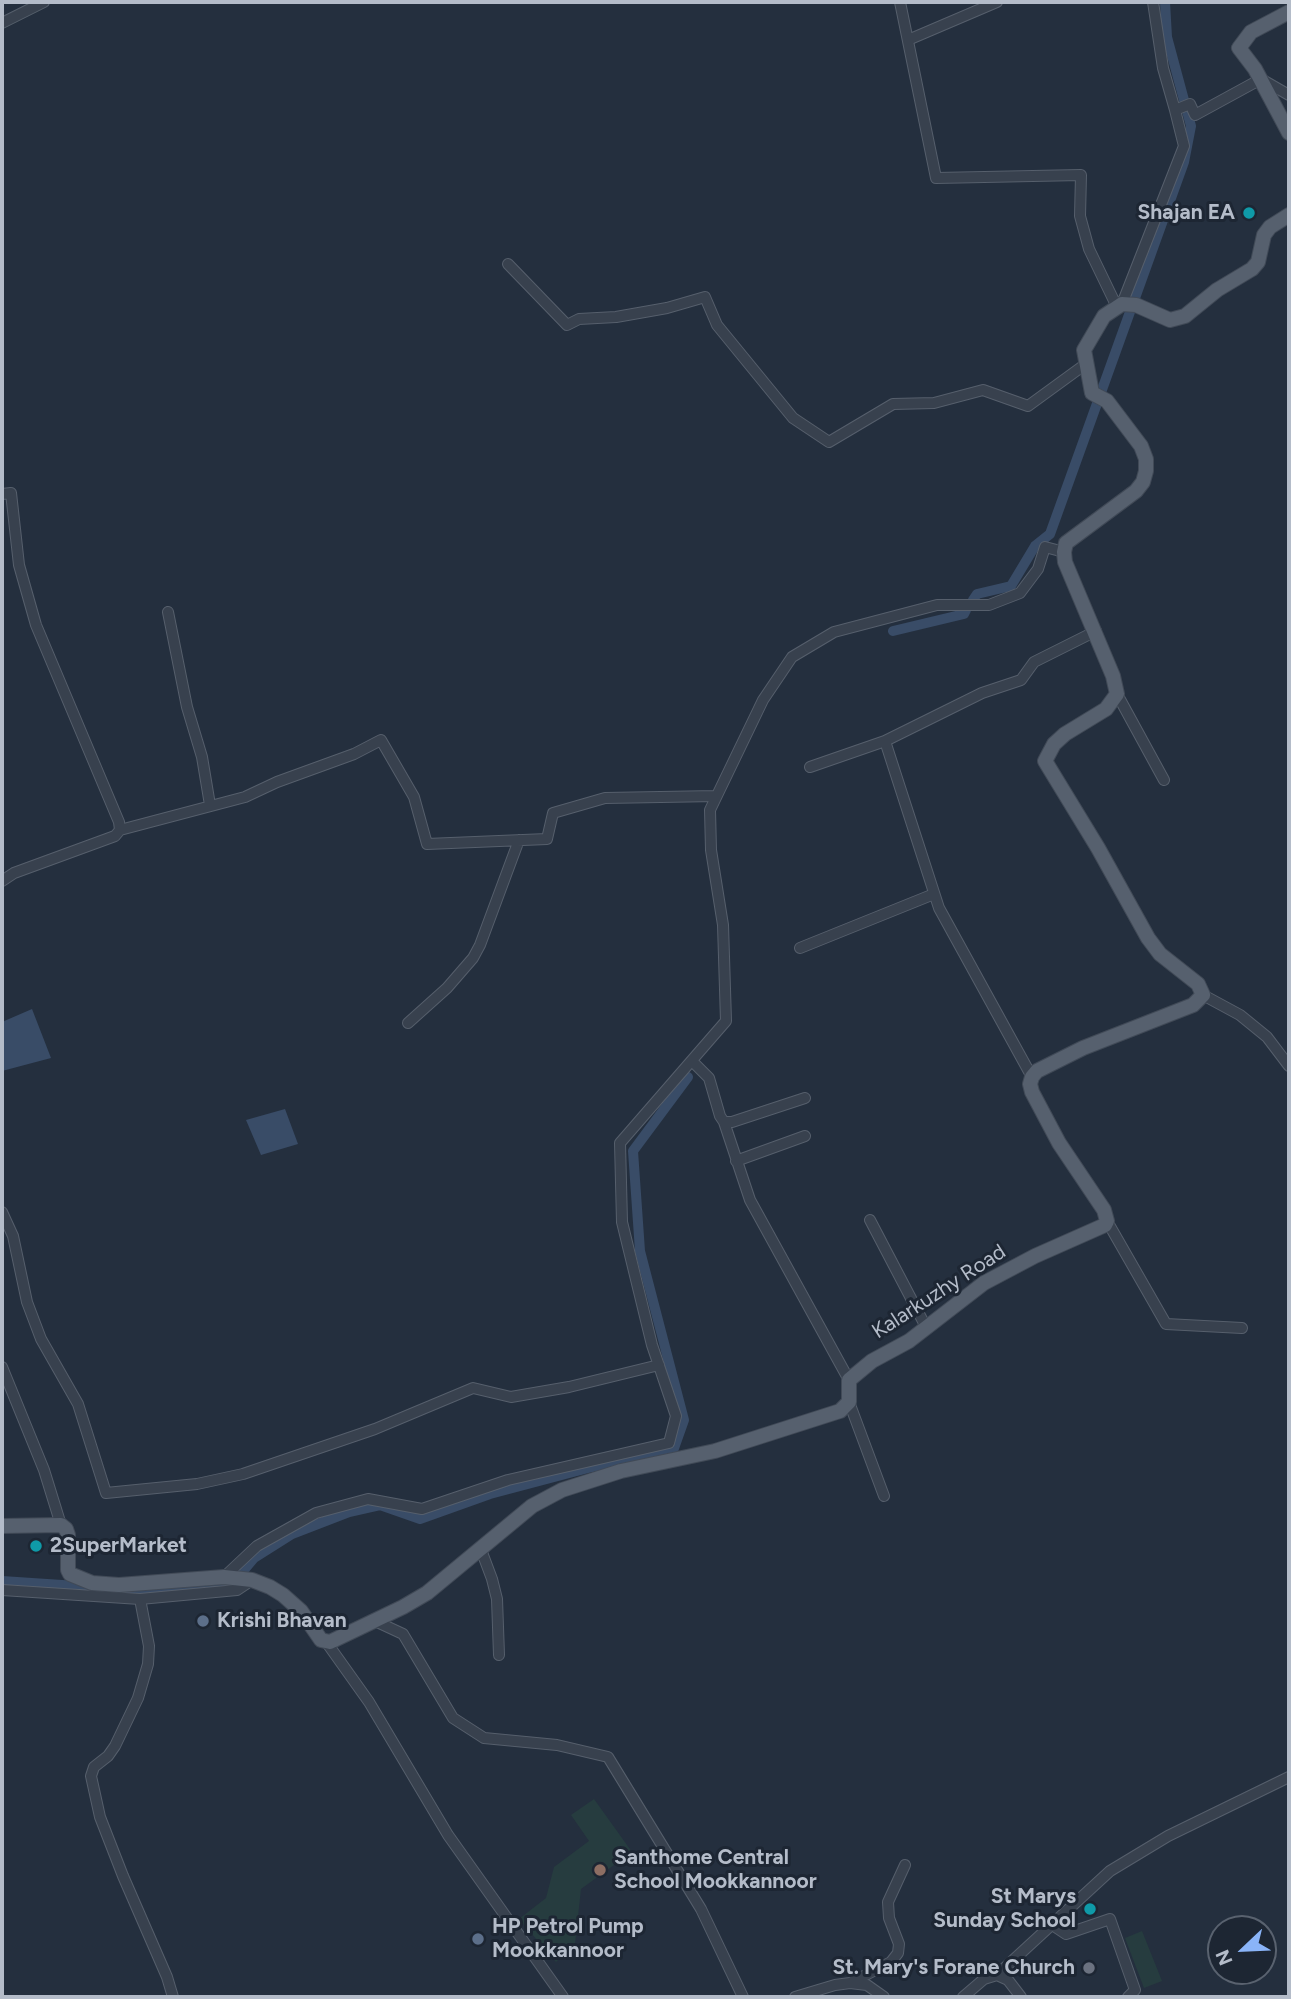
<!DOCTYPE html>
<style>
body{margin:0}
#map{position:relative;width:1291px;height:1999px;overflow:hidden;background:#242f3e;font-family:Figtree,sans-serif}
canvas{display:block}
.frame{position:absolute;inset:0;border:4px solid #b4bcc9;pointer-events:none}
.north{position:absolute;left:1207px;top:1915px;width:70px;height:70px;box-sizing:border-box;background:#1d2633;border:2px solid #59626f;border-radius:50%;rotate:247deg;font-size:19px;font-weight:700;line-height:28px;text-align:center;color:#b4bcc9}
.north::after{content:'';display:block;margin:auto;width:24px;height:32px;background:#8ab4f8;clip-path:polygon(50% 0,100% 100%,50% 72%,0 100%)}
</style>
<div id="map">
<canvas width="1291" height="1999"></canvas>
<div class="frame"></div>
<div class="north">N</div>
</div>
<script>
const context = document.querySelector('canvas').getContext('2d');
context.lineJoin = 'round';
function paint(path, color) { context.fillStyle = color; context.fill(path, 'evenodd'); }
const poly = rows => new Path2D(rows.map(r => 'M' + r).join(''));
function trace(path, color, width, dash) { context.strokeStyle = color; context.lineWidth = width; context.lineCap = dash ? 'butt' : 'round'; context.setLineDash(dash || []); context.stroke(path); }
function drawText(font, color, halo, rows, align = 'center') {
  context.font = font + ' Figtree,sans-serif'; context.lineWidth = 6; context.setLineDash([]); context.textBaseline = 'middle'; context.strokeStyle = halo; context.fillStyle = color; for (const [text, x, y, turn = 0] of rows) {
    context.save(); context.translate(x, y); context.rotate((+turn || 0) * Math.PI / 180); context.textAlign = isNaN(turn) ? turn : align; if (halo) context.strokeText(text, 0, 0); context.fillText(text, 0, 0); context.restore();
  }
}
const green = poly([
 [594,1799,632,1852,581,1889,575,1944,556,1962,519,1919,546,1898,554,1867,589,1841,571,1815],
 [1142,1931,1162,1981,1144,1988,1125,1938]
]);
const water = poly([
 [32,1009,51,1058,2,1071,2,1022],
 [285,1109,298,1144,261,1155,246,1120]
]);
const canal = poly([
 [973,600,977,594,1011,586,1035,546,1050,534,1184,162,1191,126,1167,37,1165,2],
 [893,631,964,614,966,610],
 [238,1577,254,1558,292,1534,349,1512,380,1505,420,1519,490,1494,592,1467,673,1451,684,1420,640,1251,633,1151,688,1077],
 [2,1581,92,1587],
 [124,1590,145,1591,231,1585,237,1578]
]);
const minor = poly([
 [900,2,936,178,1081,175,1080,216,1089,249,1117,307],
 [1153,2,1163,68,1175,110,1190,104,1195,115,1261,79,1289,95],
 [2,23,44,2],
 [908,40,997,2],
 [508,264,567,325,579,319,616,317,667,308,705,297,717,325,793,418,829,442,893,404,934,403,983,390,1028,406,1087,363],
 [1122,304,1184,146,1175,110],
 [2,494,11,493,19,565,36,625,119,822,120,830,115,836,14,873,2,881],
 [168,612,187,707,202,757,210,805],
 [1117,694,1164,780],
 [885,741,939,908,1032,1077],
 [810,767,885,741,982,693,1021,680,1034,662,1096,631],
 [120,830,245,797,277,782,354,754,381,740,414,797,427,844,547,839,553,813,605,798,716,796],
 [800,948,934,894],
 [1203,995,1240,1015,1267,1037,1289,1066],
 [408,1023,447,988,473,958,480,945,519,840],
 [692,1061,709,1078,720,1116,724,1122,732,1122,805,1098],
 [724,1122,750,1200,849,1380],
 [736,1161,805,1136],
 [2,1212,13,1236,27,1302,41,1339,78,1404,106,1493,197,1484,243,1474,375,1429,473,1388,511,1397,569,1387,659,1365],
 [870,1220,926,1327],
 [1107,1221,1166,1324,1242,1328],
 [2,1367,44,1470,61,1525],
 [849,1402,884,1496],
 [480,1547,492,1579,497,1599,499,1655],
 [224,1577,257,1546,316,1513,368,1499,422,1509,508,1480,669,1443,676,1416,652,1345,622,1222,620,1143,726,1021,723,925,711,850,710,810,763,700,792,657,834,632,937,605,989,605,1020,593,1038,569,1045,547,1064,552],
 [2,1590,140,1599,237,1590,252,1580],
 [140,1599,149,1646,148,1664,138,1698,115,1746,108,1756,94,1767,91,1776,100,1817,123,1876,167,1977,173,1997],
 [375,1621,403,1634,453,1718,484,1738,557,1745,608,1757,701,1909,743,1997],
 [327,1643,369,1702,448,1835,563,1997],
 [1051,1924,1066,1934,1110,1919,1135,1990,1128,1997],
 [997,1975,1110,1871,1168,1836,1289,1777],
 [850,1983,891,1962,898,1953,899,1944,889,1918,888,1902,905,1865],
 [795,1997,835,1985,850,1983,867,1985,884,1997],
 [963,1997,984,1979,997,1975,1008,1980,1021,1997]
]);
const major = poly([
 [1289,12,1251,32,1239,48,1255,69,1289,133],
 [2,1526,61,1525,66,1529,68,1535,68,1570,70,1574,92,1583,119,1585,224,1577,252,1580,270,1587,283,1595,301,1611,321,1640,330,1642,403,1607,427,1593,532,1506,562,1490,621,1471,715,1451,840,1411,849,1402,849,1380,872,1361,909,1341,984,1283,1035,1256,1105,1225,1107,1221,1104,1210,1059,1143,1032,1092,1030,1084,1032,1077,1037,1071,1083,1048,1193,1005,1203,995,1198,984,1160,954,1148,938,1098,848,1045,761,1054,744,1065,734,1106,709,1117,694,1113,676,1065,562,1064,552,1066,543,1136,491,1143,482,1146,471,1146,459,1141,446,1107,401,1092,393,1084,350,1104,316,1122,304,1136,305,1170,320,1185,316,1217,290,1252,269,1258,262,1264,235,1270,227,1289,215]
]);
const markers = [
 [1249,213,7,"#0f9aa8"],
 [36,1546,7,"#0f9aa8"],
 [203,1621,7,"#5c6f8a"],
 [600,1870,7,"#8d6e63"],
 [1090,1909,7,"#0f9aa8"],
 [478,1939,7,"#5c6f8a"],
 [1089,1968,7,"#6b7280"]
];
const poiNames = [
 ["Shajan EA",1235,213,"right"],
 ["2SuperMarket",50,1546],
 ["Krishi Bhavan",217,1621],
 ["Santhome Central",614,1858],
 ["School Mookkannoor",614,1882],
 ["St Marys",1076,1897,"right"],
 ["Sunday School",1076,1921,"right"],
 ["HP Petrol Pump",492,1927],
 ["Mookkannoor",492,1951],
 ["St. Mary's Forane Church",1075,1968,"right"]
];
const streetNames = [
 ["Kalarkuzhy Road",939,1292,-33]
];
paint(green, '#263c3f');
paint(water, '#394c67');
trace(canal, '#394c67', 10);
trace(minor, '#565f6c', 12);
trace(major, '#414a57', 16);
trace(minor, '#38414e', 10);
trace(major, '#56606e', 14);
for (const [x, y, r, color] of markers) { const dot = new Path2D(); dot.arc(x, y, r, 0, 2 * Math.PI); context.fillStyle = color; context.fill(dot); trace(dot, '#1d2633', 2.5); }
drawText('bold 21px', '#b4bcc9', '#1d2633', poiNames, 'left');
drawText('21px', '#b4bcc9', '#1d2633', streetNames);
</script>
